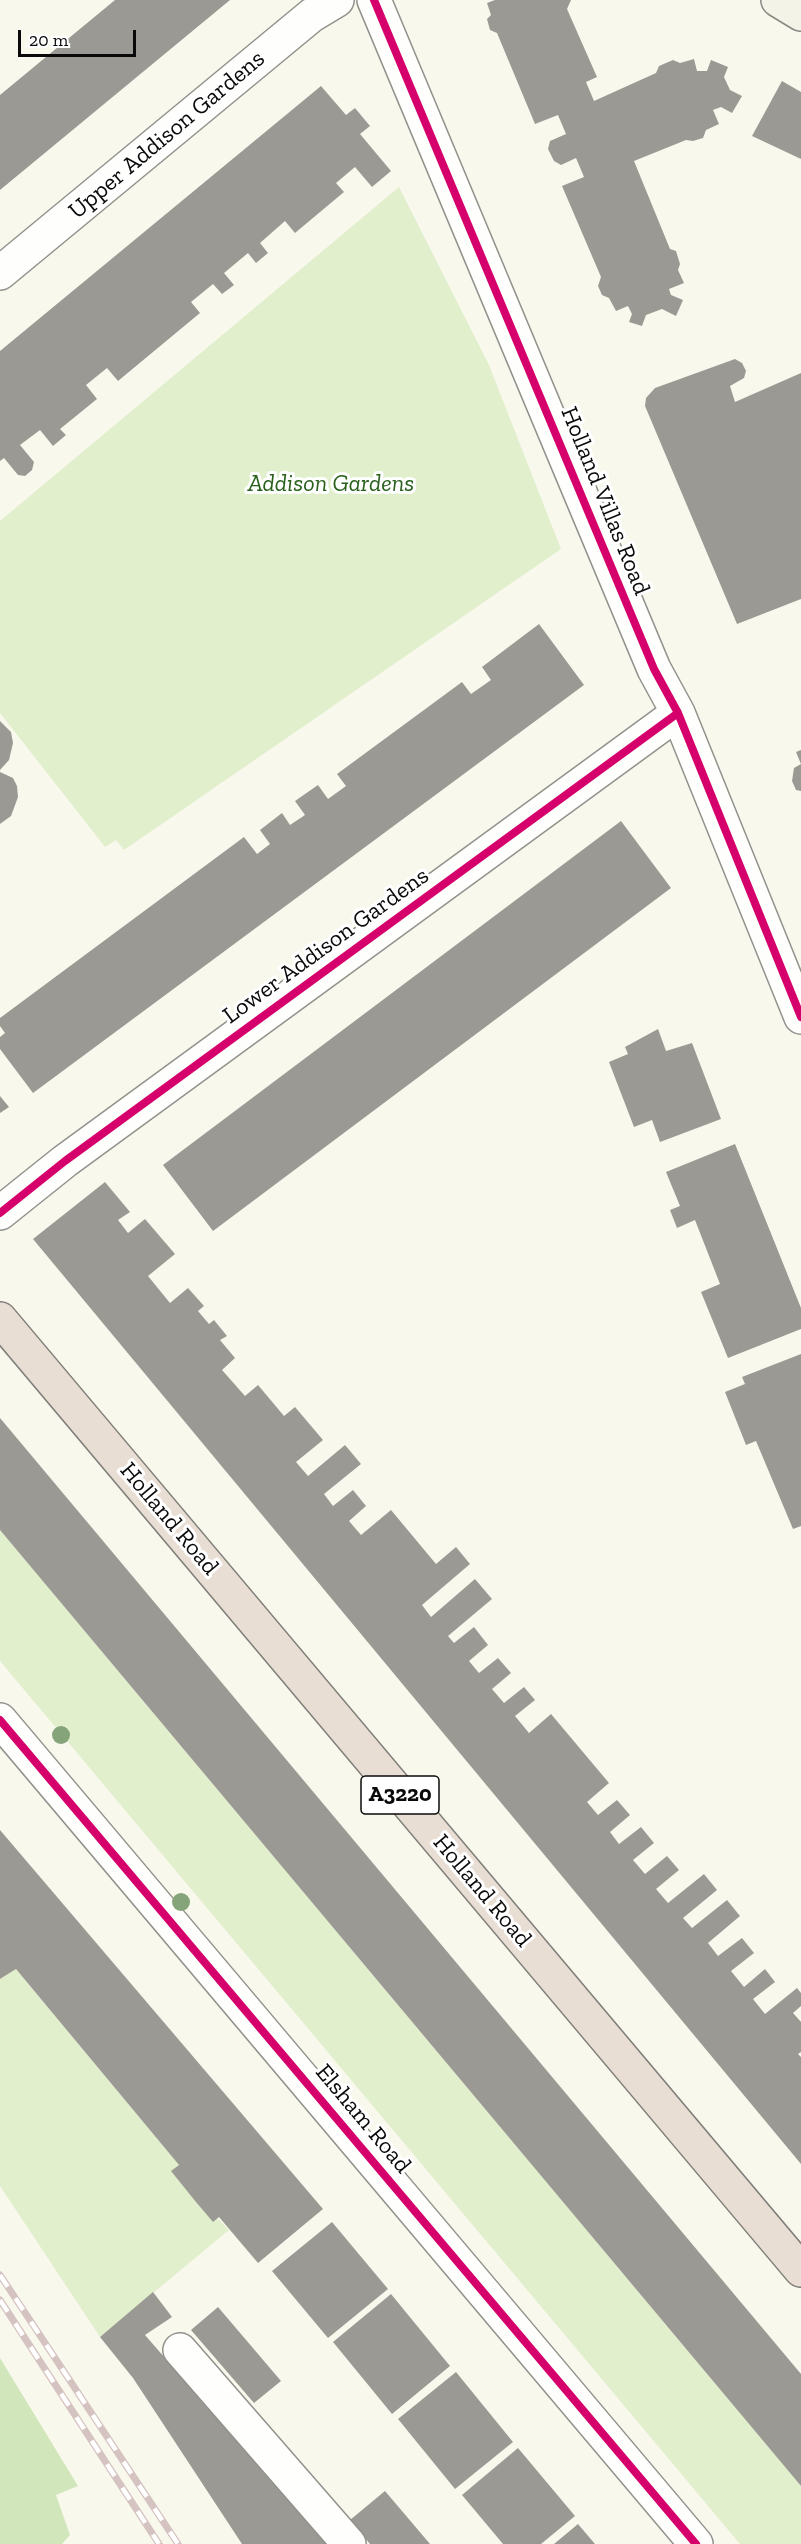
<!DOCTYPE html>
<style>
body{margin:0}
#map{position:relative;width:801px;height:2544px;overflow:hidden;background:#f9f8ed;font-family:"Zilla Slab",serif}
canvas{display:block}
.scale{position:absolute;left:18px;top:30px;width:118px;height:27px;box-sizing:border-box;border:3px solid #0a0a0a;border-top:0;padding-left:8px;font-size:18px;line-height:21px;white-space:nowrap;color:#0a0a0a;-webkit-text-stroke:4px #fff;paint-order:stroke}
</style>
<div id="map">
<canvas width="801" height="2544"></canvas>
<div class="scale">20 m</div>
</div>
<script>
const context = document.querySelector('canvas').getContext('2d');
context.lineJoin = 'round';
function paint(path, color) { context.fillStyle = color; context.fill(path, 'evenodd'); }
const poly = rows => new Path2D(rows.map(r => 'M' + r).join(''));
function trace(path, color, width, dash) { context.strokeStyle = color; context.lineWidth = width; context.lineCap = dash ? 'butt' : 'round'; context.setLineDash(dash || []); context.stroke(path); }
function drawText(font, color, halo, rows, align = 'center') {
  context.font = font + ' "Zilla Slab",serif'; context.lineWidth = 6; context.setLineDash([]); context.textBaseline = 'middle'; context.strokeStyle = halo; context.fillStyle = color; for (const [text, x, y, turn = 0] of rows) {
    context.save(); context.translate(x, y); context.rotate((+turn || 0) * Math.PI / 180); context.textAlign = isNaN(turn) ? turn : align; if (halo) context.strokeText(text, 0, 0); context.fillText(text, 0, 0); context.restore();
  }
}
const green = poly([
 [399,187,489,365,561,549,124,850,116,840,105,847,0,713,0,521],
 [0,1530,801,2486,801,2544,740,2544,0,1661],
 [16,1969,179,2165,172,2172,229,2230,100,2337,0,2186,0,1979]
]);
const forest = poly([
 [0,2358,78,2486,56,2495,70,2535,62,2544,0,2544]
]);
const building = poly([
 [115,0,230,0,0,190,0,95],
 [495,0,571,0,567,9,597,77,586,82,594,101,656,73,659,66,673,60,680,63,694,59,697,71,707,71,711,60,728,67,724,77,730,90,742,96,732,113,721,107,713,110,719,124,706,130,703,138,693,141,686,140,634,161,670,249,676,251,680,264,678,270,684,283,669,289,671,295,683,300,676,316,662,309,646,315,642,326,629,322,632,314,628,306,616,311,609,298,602,295,598,286,601,277,562,186,584,177,576,158,561,165,554,161,548,149,550,141,566,134,558,115,535,124,497,33,490,30,487,19,491,15,487,3],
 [782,81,801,92,801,159,752,136],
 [321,86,346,115,355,108,370,126,360,134,391,171,372,187,355,167,336,183,344,192,295,233,285,221,260,243,268,253,256,263,248,253,224,273,234,285,222,294,213,284,191,302,200,313,118,381,107,368,86,385,97,399,60,429,66,435,53,446,40,430,20,445,34,462,32,470,25,476,18,475,4,458,0,461,0,351],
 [735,359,742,363,746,371,744,378,730,386,735,402,801,373,801,599,737,624,645,406,646,398,655,388],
 [539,624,584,685,33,1093,0,1049,0,1037,5,1033,0,1026,0,1018,244,837,257,854,270,844,260,830,282,813,290,825,305,815,295,801,318,785,328,799,346,786,337,774,462,682,471,694,491,680,482,667],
 [0,721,11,732,13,743,9,760,0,770],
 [801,750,801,791,796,790,792,781,794,768,801,764,796,752],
 [0,772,13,778,17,786,18,797,11,816,0,824],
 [621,821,671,888,213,1231,163,1165],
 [658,1029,666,1051,692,1043,721,1119,660,1142,652,1120,634,1127,609,1062,628,1054,625,1047],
 [0,1096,9,1107,0,1113],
 [735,1144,801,1308,801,1329,728,1358,701,1292,720,1284,695,1220,677,1228,670,1210,680,1206,666,1172],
 [105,1182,130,1212,118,1220,128,1233,145,1219,175,1254,148,1276,170,1303,188,1288,204,1306,198,1311,209,1324,214,1320,227,1336,220,1340,235,1358,222,1370,245,1396,258,1385,284,1416,295,1407,323,1440,296,1462,308,1476,345,1445,361,1464,324,1494,333,1506,353,1490,366,1506,349,1521,361,1535,391,1510,436,1564,456,1547,470,1564,422,1605,431,1617,475,1579,492,1599,448,1636,454,1643,474,1627,488,1645,469,1661,479,1673,498,1658,511,1673,492,1689,504,1703,524,1687,535,1700,515,1716,529,1733,551,1714,609,1783,587,1802,598,1815,617,1800,630,1815,610,1832,619,1844,641,1827,654,1843,633,1860,645,1874,667,1856,679,1870,656,1889,668,1903,704,1874,717,1890,683,1918,692,1928,727,1900,740,1916,708,1943,718,1956,742,1938,754,1953,731,1971,744,1987,765,1969,775,1982,753,1999,765,2014,797,1988,801,1993,801,2006,793,2013,801,2022,801,2052,798,2054,801,2057,801,2164,33,1239],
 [801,1354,801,1526,793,1529,756,1441,746,1445,725,1392,745,1384,742,1377],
 [0,1418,801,2374,801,2486,0,1530],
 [0,1830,323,2209,258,2263,219,2217,213,2222,196,2202,171,2171,179,2165,16,1969,0,1979],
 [332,2222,388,2289,328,2338,272,2271],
 [153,2292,172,2317,145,2335,327,2544,242,2544,133,2378,100,2337],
 [391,2294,450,2366,392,2414,333,2342],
 [218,2307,281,2381,254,2403,191,2330],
 [456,2372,513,2442,455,2489,398,2419],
 [518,2448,575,2516,541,2544,503,2544,462,2495],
 [385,2491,430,2544,370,2544,350,2520],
 [578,2524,595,2544,554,2544]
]);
const street = poly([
 [374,0,654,669,678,713,801,1017],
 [0,273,312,15,337,0],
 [0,1213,65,1161,678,713],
 [0,1720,696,2544],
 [180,2350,349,2544]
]);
const secondary = poly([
 [778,0,801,14]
]);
const highway = poly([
 [0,1319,801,2270]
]);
const rail = poly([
 [0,2275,178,2544],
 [0,2300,159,2544]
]);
const cycleway = poly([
 [374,0,654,669,678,713,801,1017],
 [0,1213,65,1161,678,713],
 [0,1720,696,2544]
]);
const trees = [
 [61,1735],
 [181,1902]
];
const shields = [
 [400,1795,78]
];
const shieldNames = [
 ["A3220",400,1795]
];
const streetNames = [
 ["Upper Addison Gardens",167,135,-40],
 ["Holland Villas Road",605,501,68],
 ["Lower Addison Gardens",326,946,-36],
 ["Holland Road",169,1519,50],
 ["Holland Road",482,1891,50],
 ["Elsham Road",363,2119,50]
];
const parkNames = [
 ["Addison Gardens",331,484]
];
paint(green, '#e1efcd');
paint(forest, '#d1e6ba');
paint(building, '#9b9993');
trace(street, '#92918c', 36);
trace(secondary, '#888883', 36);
trace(highway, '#7f7e7a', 36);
trace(street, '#fefefc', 33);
trace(secondary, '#f4f3e7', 33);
trace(highway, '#e9ded3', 33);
trace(rail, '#d5c3c2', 7);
trace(rail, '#fff', 4.5, [14]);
trace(cycleway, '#d6006c', 8);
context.fillStyle = '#86a47a';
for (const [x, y] of trees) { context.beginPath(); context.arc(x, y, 9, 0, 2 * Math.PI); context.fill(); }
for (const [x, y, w] of shields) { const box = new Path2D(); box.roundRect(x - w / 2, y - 19, w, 38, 4.5); context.fillStyle = '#fff'; context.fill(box); trace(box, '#0a0a0a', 1.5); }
drawText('bold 22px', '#0a0a0a', null, shieldNames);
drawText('24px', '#0a0a0a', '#fff', streetNames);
drawText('italic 24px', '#28601c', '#fff', parkNames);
</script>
